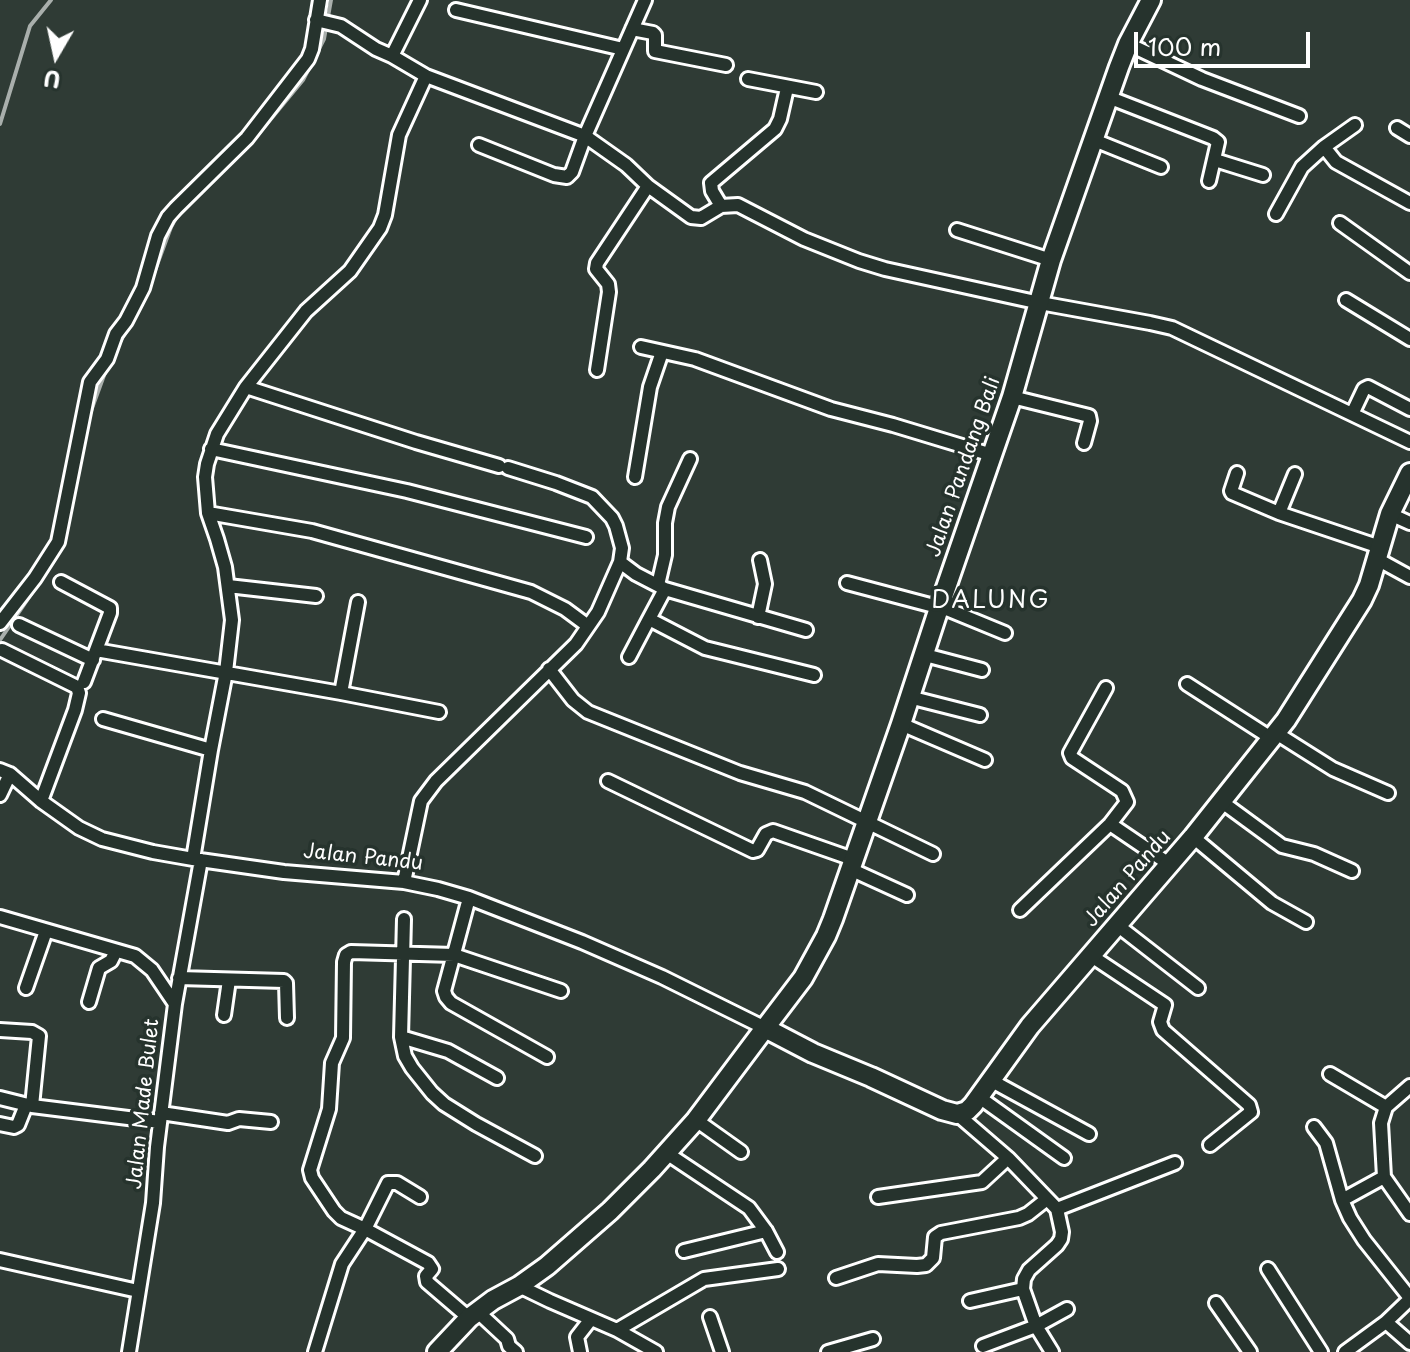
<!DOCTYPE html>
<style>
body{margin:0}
#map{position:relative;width:1410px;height:1352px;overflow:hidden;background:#2f3b35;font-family:"Playpen Sans",sans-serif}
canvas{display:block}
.north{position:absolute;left:16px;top:16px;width:80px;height:80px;-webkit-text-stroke:6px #26332d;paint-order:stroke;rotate:189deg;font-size:22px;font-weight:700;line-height:32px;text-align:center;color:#fff}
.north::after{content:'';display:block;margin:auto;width:28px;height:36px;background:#fff;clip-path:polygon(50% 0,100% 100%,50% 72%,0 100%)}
.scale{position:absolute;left:1134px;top:32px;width:176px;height:36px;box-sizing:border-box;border:4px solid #fff;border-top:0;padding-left:10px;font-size:24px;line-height:28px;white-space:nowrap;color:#fff;-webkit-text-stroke:6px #26332d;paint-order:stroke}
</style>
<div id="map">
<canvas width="1410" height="1352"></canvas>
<div class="north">U</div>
<div class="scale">100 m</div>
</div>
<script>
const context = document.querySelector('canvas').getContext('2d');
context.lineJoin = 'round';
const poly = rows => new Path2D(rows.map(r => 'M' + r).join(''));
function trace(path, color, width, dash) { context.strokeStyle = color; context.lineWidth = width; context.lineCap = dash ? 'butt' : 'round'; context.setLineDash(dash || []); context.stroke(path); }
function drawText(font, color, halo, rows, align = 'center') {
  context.font = font + ' "Playpen Sans",sans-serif'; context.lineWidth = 7; context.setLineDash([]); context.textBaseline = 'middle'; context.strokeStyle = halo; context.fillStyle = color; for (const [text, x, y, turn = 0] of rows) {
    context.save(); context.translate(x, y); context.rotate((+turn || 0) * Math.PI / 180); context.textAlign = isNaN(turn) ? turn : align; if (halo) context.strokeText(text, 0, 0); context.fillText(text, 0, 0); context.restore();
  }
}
const stream = poly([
 [0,124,30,26,51,0],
 [151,281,171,227,176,218,256,137,303,80,324,39,331,0],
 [118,345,135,317,148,290],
 [88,419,107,367],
 [0,640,55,559,65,540,74,490]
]);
const street = poly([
 [420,0,392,56,426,76,585,136,626,165,648,186,691,217,701,218,721,206,738,205,804,239,859,261,885,269,1040,303,1150,323,1172,328,1410,442],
 [456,10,623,49],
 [316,20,341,26,376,49,392,56],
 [632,29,653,33,655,35,655,51,726,65],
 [1128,44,1202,79,1299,116],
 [748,79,816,92],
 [1108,97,1213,138,1218,142,1209,181],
 [1397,128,1410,136],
 [1094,140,1161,167],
 [479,145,554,175,567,177,572,172,585,136,645,0],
 [1324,147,1336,162,1410,203],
 [1215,160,1263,175],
 [721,206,712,191,711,183,775,129,780,119,787,88],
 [1276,214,1302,167,1324,147,1355,125],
 [1340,223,1410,273],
 [957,230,1051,260],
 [1346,300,1410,339],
 [641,347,695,359,831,409,893,425,992,455],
 [597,370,609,292,608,284,596,269,597,263,648,186],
 [246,387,306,311,350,271,380,228,385,215,399,135,426,76],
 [1012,397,1089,416,1090,421,1084,443],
 [1354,410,1364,389,1368,387,1410,409],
 [211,449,407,491,586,537],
 [1237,473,1231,491,1232,493,1279,513,1380,547],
 [635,477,650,387,662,352],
 [208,513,312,531,531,592,565,609,588,626],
 [1279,513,1295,474],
 [1390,514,1410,523],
 [1377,559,1410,577],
 [620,562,636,574,665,589,806,630],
 [61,582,110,608,110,613,84,682],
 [847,583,949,610,1005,633],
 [658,585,665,555,665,523,668,507,690,459],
 [228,586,316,596],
 [665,589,649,619,705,648,814,675],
 [758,617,765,584,760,560],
 [0,623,35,578,58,542,90,382,107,359,116,334,126,321,143,288,158,236,168,217,176,208,247,138,308,59,312,49,320,0],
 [19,625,93,660],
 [2,650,77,687,79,693,75,710,41,801],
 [96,650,341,693,439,712],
 [925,655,982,670],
 [629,657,649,619],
 [549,669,573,700,588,712,740,773,805,792,933,854],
 [1187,684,1271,738],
 [341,693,358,602],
 [909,697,980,715],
 [103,719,211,750],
 [901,724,985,760],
 [1276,733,1333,769,1388,793],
 [0,770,10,774,41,801,79,828,102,839,153,852,193,859,284,872,404,882,438,889,469,898,582,942,662,977,765,1028],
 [608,781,753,851,757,850,766,834,773,831,853,859],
 [0,795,10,774],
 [1222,802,1282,846,1314,854,1352,871],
 [1110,824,1169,864],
 [1193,837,1272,903,1306,922],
 [193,859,211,750,226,672,232,620,225,567,217,539,208,513,205,477,207,464,217,434,246,387,416,442,499,466],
 [850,869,907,895],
 [404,882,421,801,436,781,576,644,598,612,620,562,622,548,616,526,612,518,592,497,556,483,508,468],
 [469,898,444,991,446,997,451,1003,547,1057],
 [1020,910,1110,824,1127,802,1122,791,1072,758,1070,753,1106,688],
 [0,917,135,956,152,970,175,1004],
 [404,919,401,1037,405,1056,412,1068,432,1093,444,1104,476,1124,535,1156],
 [1117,925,1198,988],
 [1090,955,1165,1005,1160,1022,1163,1030,1249,1105,1251,1112,1210,1145],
 [179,978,284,981,286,983,287,1018],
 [26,988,46,931],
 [89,1002,99,968,111,961,116,951],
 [224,1015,229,980],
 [0,1030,32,1032,39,1036,32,1106],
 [401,1037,448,1051,497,1078],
 [1330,1074,1386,1107],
 [992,1081,1089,1134],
 [979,1097,1064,1158],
 [0,1098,32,1106,160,1122],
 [161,1113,228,1123,239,1119,271,1122],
 [957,1114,1008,1158,1057,1209,1062,1232,1061,1239,1057,1245,1029,1270,1024,1279,1023,1289,1036,1326,1052,1352],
 [696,1120,741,1152],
 [0,1124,14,1127,18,1125,26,1105],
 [1314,1127,1326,1143,1342,1200,1350,1218,1364,1240,1410,1298],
 [668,1154,749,1208,766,1231,777,1252],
 [1384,1177,1381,1123,1386,1107,1410,1086],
 [1384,1177,1410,1214],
 [420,1197,397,1183,388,1183,365,1229,341,1218,334,1211,312,1178,310,1170,329,1109,332,1063,343,1038,344,962,346,955,351,952,454,955,561,991],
 [878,1197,982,1182,1008,1158],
 [1342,1200,1384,1177],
 [1057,1209,1175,1163],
 [684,1251,766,1231],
 [0,1260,138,1291],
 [1268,1269,1321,1352],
 [836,1278,878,1264,917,1266,926,1265,933,1258,935,1237,941,1233,1019,1218,1028,1214,1047,1199],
 [519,1286,550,1301,617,1330,656,1352],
 [970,1301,1023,1289],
 [1216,1303,1250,1352],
 [478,1312,507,1339,509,1346,516,1352],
 [710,1317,722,1352],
 [1386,1322,1410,1343],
 [617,1330,704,1279,778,1269],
 [983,1346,1036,1326,1067,1309],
 [129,1352,153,1203,157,1147,175,1004,201,860],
 [315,1352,342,1264,365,1229,428,1263,432,1269,426,1276,427,1282,469,1318],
 [580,1352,577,1337,591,1319],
 [828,1352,873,1339],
 [1345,1352,1386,1322,1410,1299]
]);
const secondary = poly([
 [765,1028,803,978,826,936,833,919,901,724,939,608,1012,397,1051,260,1119,67,1128,44,1151,0],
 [437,1352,469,1318,493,1300,519,1286,547,1266,610,1211,652,1169,696,1120,765,1028,813,1053,871,1077,942,1110,957,1114,967,1111,973,1105,1030,1026,1193,837,1286,720,1362,600,1369,585,1390,514,1410,473]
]);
const streetNames = [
 ["Jalan Pandang Bali",964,467,-71],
 ["Jalan Pandu",363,858,6],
 ["Jalan Pandu",1128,879,-49],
 ["Jalan Made Bulet",144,1104,-84]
];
const quarterNames = [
 ["DALUNG",991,601]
];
trace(stream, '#a9afac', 4);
trace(street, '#fff', 18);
trace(secondary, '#fff', 24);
trace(street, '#26332d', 12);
trace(secondary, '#26332d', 18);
drawText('20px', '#fff', '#26332d', streetNames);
context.letterSpacing = '2px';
drawText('24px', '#fff', '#26332d', quarterNames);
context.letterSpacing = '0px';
</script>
